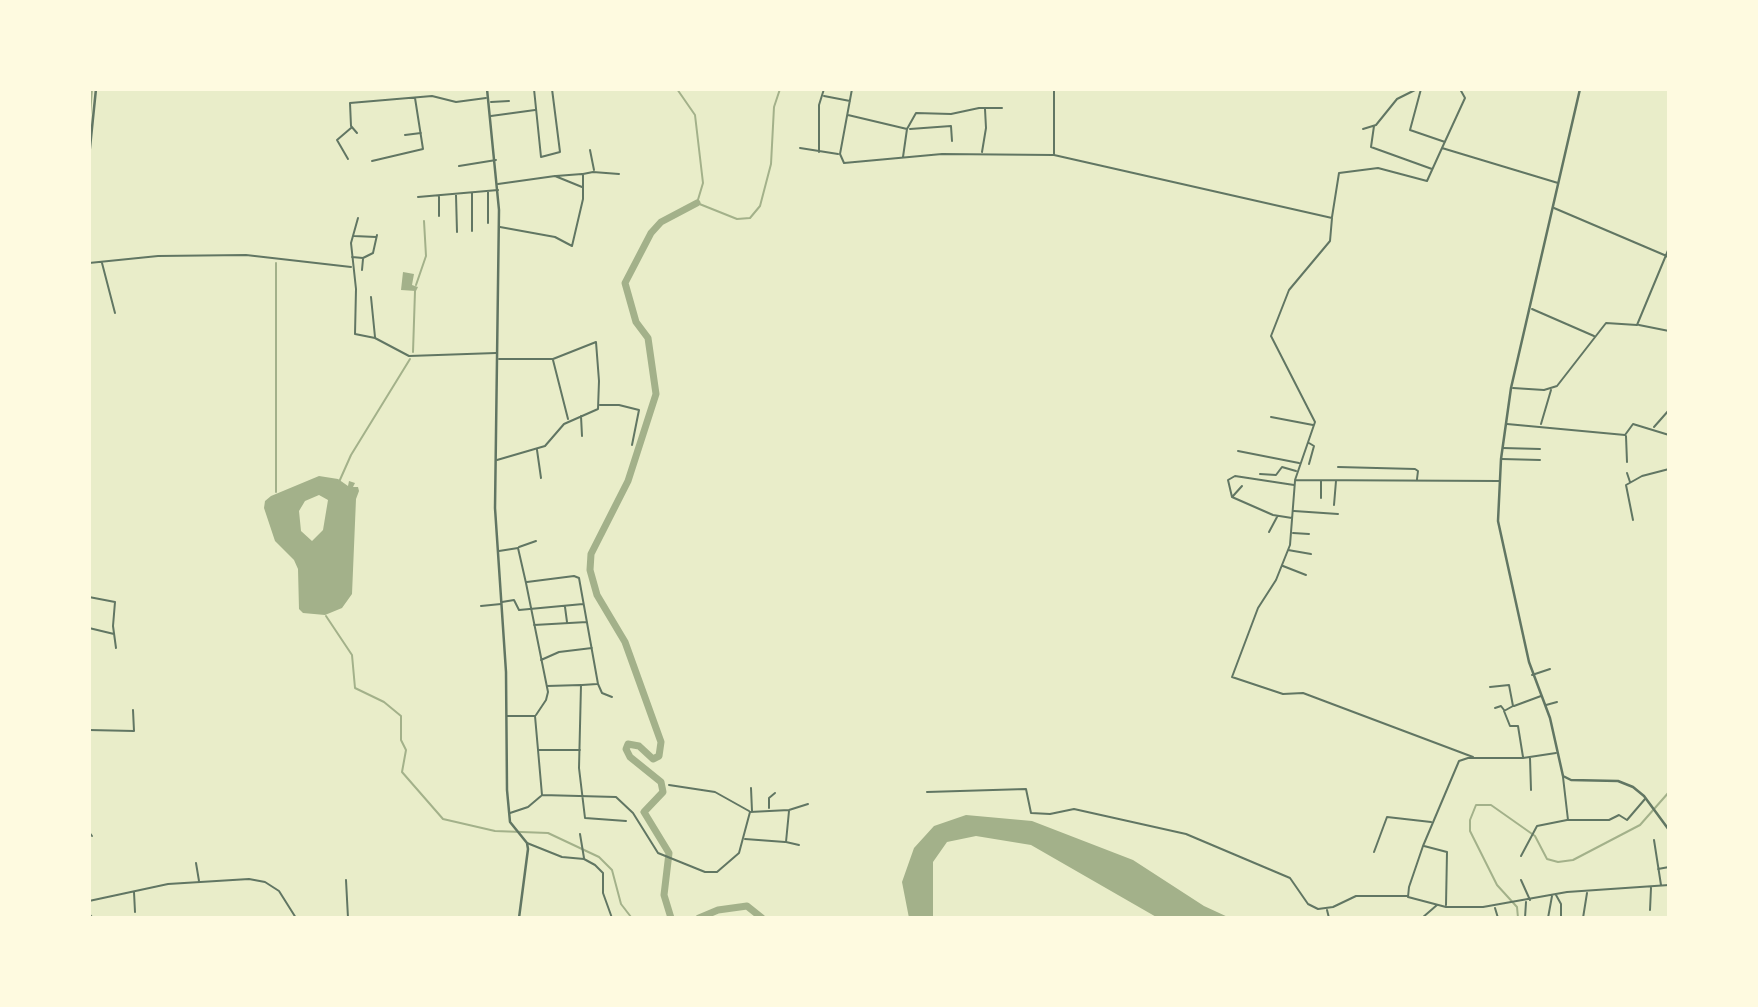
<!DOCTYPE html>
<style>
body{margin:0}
#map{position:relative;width:1758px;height:1007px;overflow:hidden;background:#e9edc9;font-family:"Roboto Condensed",sans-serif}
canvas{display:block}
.frame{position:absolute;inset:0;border:91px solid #fefae0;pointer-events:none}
</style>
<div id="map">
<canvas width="1758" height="1007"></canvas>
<div class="frame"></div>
</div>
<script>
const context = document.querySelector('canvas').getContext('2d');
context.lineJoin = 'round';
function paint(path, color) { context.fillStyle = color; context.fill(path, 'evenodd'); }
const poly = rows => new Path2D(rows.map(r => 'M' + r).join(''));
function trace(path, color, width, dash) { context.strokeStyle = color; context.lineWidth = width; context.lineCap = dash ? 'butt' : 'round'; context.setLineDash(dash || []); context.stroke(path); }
const water = poly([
 [403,272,414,274,412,285,418,287,416,291,401,290],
 [319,476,338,479,348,486,349,481,355,483,353,487,358,487,359,491,356,499,352,594,342,608,325,615,303,613,299,609,298,569,294,560,275,541,264,508,265,501,271,496],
 [319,495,328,500,323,530,312,541,301,531,299,511,305,501],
 [966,815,1032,821,1133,860,1204,906,1230,918,1158,918,1031,845,976,836,947,842,933,862,933,918,909,918,902,882,914,848,934,826]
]);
const stream = poly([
 [677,89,695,115,703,183,697,203,737,219,750,218,760,206,771,164,774,107,780,89],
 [89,128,92,89],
 [276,263,276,492],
 [416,285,426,256,424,221],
 [413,352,415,291],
 [339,482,351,455,410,359],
 [326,616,352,655,355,688,384,702,401,716,401,740,406,750,402,772,443,819,495,831,548,833,599,857,612,870,621,904,631,917,637,918],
 [652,918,669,917],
 [1518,918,1517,907,1497,885,1470,831,1470,820,1476,805,1491,805,1535,836,1547,859,1558,862,1573,860,1640,825,1669,792]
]);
const river = poly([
 [671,918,664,895,669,853,644,812,663,792,661,782,630,757,626,749,628,744,639,746,653,759,659,756,661,742,625,642,597,595,590,570,591,554,628,481,656,394,648,338,636,322,625,283,651,233,661,222,697,203],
 [699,918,718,910,747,906,762,918]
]);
const minor = poly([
 [534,89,541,157,560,152,552,89],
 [852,89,840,154,844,163,942,154,1053,155],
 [1054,89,1054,155,1332,218,1330,241,1289,290,1271,336,1315,422,1295,480,1499,481],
 [1421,89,1410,130,1445,142],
 [824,96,850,101],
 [491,102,509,101],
 [848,115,907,129,903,157],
 [491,116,535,110],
 [1374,126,1371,147,1432,169],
 [907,129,916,113,951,114,979,108,1002,108],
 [910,129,951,126,952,141],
 [1363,129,1376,125,1397,99,1417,89],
 [357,133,351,126,350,103,432,96,456,102,486,98],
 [405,135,421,133],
 [800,148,838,154],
 [1442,148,1465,98,1460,89],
 [590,150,594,170],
 [819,152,819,105,824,89],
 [982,152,986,128,985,109],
 [348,159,337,140,351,128],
 [372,161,423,149,415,98],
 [459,166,496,160],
 [556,176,582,174],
 [498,184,555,176,582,187],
 [488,192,488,223],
 [472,193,472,231],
 [456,195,457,232],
 [418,197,498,190],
 [1554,208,1669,257],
 [439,216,439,196],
 [1332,217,1339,173,1378,168,1427,181,1442,148,1558,183],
 [358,218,351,243,356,289,355,334,375,338,409,356,496,353],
 [500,227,555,237,572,246,583,199,583,174,593,172,619,174],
 [354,236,376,237],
 [352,257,363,258,373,253,377,235],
 [89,263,158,256,246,255,351,267],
 [102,263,115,313],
 [362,270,363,259],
 [371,297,375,337],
 [1532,309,1594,336],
 [1639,325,1669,331],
 [553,360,568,419],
 [1513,388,1544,390,1557,386,1606,323,1637,325,1669,248],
 [600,405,619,405,639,410,632,445],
 [581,416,582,436],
 [1271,417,1313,425],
 [1507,424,1625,435,1633,424,1669,435],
 [1541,424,1551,390],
 [1654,427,1669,410],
 [1626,436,1627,462],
 [1503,448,1540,449],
 [537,450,541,478],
 [1238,451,1299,463],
 [1502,459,1540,460],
 [497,460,545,446,564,424,598,409,599,381,596,342,553,359,499,359],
 [1309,464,1314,446,1309,443],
 [1338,467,1415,469,1418,471,1417,479],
 [1627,473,1630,482],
 [1260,474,1276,475,1282,467,1296,471],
 [1295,481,1290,545,1276,580,1258,608,1232,677,1283,694,1303,693,1473,757],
 [1233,496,1242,486],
 [1321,498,1321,481],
 [1334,505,1336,481],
 [1294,511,1338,514],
 [1292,518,1273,515,1232,497,1228,480,1235,476,1294,485],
 [1633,520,1626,485,1642,476,1669,469],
 [1269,532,1277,517],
 [1293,533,1309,534],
 [519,547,536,541],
 [1288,550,1311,554],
 [499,551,518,548,526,583,548,692,546,700,536,715],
 [1283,566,1306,575],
 [527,582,574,576,579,578,598,684,602,693,612,697],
 [89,597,115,602,113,626,116,648],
 [502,602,514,600,519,610,583,604],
 [481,606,501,604],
 [565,607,567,622],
 [89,616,90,598],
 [534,625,587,622],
 [89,628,114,634],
 [541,660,559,652,592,648],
 [1532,675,1550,669],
 [582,685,597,684],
 [547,686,581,685,579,768,585,818,626,821],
 [1490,687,1509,685,1513,706,1504,711,1510,726,1518,726,1523,757],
 [1546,705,1557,702],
 [1514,706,1541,696],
 [1495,708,1501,706,1504,710],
 [507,716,535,716,542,795,616,797,633,813,658,853,705,872,717,872,739,853,750,812,789,810,808,804],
 [89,730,134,731,133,710],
 [538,750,580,750],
 [1556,753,1523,758,1468,758,1459,761,1423,846,1409,887,1408,897,1446,907,1483,907,1567,892,1669,885],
 [1530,758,1531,790],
 [1563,777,1568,820,1609,820,1619,815,1627,820,1645,799],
 [669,785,715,792,749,811],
 [751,788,752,811],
 [927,792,1026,789,1031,813,1050,814,1074,809,1186,834,1290,878,1308,904,1318,909,1333,907,1356,896,1408,896],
 [769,808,769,798,775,793],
 [789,811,786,842,799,845],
 [510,813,528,807,541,796],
 [89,832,92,836],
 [580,834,584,858],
 [745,839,785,842],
 [1654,840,1661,885],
 [527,843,562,857,584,859,595,865,603,873,603,893,612,918],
 [1424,846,1447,852,1446,905],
 [1374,852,1387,817,1431,822],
 [1521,856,1537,826,1567,820],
 [196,863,199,881],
 [1658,869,1669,867],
 [346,880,348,918],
 [1521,880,1530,900],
 [134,892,135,912],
 [1556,895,1561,904,1561,918],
 [89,901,168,884,249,879,265,882,279,891,296,918],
 [1495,908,1498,918],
 [1327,910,1329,918],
 [1650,910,1651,888],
 [89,914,93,918],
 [1422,918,1437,905],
 [1525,918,1526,902],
 [1548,918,1552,896],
 [1583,918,1587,893]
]);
const tertiary = poly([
 [487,89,499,210,495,508,506,672,507,790,510,822,527,843,528,849,519,918],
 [1580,89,1511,388,1501,459,1498,521,1529,662,1550,718,1563,776,1571,780,1618,781,1633,787,1644,796,1669,830],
 [89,157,96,89]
]);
paint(water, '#a3b18a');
trace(stream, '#a3b18a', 2);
trace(river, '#a3b18a', 7);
trace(minor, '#617663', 2);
trace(tertiary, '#617663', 2.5);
</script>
